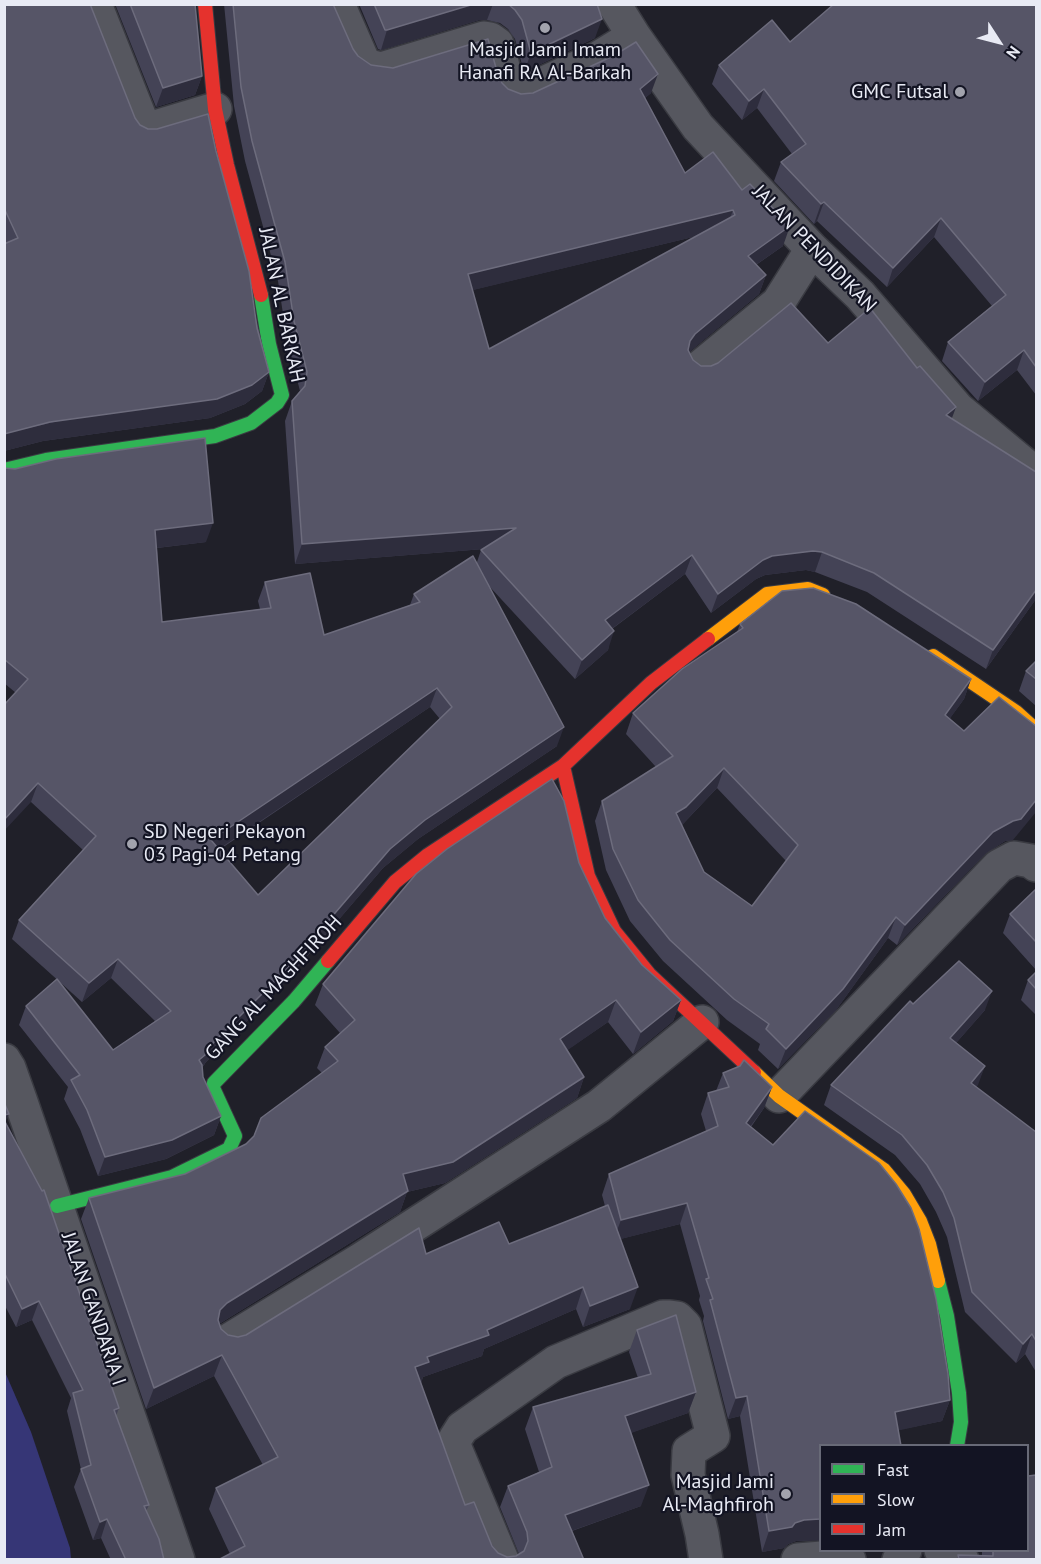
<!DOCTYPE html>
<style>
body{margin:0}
#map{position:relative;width:1041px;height:1564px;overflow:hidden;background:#202029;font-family:"PT Sans",sans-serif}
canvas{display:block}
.frame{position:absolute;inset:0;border:6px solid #e8eaf4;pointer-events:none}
.legend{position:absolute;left:819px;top:1444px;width:210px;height:108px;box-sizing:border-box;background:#131423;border:2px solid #686a77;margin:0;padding:8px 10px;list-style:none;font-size:18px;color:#e8eaf4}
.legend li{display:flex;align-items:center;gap:12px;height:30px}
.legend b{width:30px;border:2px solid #686a77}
.north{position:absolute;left:969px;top:12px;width:60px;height:60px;-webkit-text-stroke:4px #131423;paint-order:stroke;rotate:126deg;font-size:16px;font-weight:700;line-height:24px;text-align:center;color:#e8eaf4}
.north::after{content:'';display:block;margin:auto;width:21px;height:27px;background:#e8eaf4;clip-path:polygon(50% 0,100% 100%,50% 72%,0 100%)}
</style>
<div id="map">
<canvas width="1041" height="1564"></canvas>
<div class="frame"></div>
<ul class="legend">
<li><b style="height:8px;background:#30b455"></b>Fast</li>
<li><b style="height:8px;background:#ff9f0a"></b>Slow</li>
<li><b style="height:8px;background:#e5322d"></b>Jam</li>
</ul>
<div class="north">N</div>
</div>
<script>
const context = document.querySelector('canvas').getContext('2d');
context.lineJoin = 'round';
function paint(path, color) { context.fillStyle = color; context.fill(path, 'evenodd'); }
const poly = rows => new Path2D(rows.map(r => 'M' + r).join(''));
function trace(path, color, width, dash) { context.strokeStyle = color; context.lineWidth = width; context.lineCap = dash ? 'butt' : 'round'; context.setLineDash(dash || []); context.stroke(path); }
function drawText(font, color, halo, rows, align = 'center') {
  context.font = font + ' "PT Sans",sans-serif'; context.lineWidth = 4.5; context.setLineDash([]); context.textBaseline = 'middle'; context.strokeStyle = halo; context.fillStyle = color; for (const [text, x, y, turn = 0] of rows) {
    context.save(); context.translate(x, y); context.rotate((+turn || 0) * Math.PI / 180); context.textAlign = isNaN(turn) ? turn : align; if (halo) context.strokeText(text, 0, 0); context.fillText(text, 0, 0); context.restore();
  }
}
const green = poly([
 [5,1372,31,1432,70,1548,71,1559,5,1559]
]);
const street = poly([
 [95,4,145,130,215,109],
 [338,4,363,61,369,66,381,69,484,38,490,39,497,44,509,89,514,94,518,95,598,58,634,36],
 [614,4,634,36,698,127,812,249,860,295,958,409,1036,474],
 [700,367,778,303,812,249],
 [4,1060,9,1068,21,1102,178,1560],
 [779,1096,999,866,1014,858,1031,861,1036,865],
 [229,1340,360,1260,599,1106,702,1022],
 [941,1550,962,1560],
 [502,1560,455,1448,455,1439,462,1428,556,1362,663,1317,670,1317,677,1318,685,1326,713,1436,689,1451,688,1475,702,1534,706,1560],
 [798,1560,834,1557,849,1560],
 [899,1560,905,1550]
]);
const fast = poly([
 [4,470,46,460,215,436,251,423,277,403,282,395,269,344,261,295],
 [57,1206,172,1177,229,1149,235,1136,213,1088,214,1083,294,1001,328,961],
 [938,1281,947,1316,959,1393,961,1422,957,1446]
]);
const slow = poly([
 [708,639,767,594,808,589,823,595],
 [933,656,1016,712,1036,730],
 [754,1072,779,1096,884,1170,904,1194,920,1221,929,1244,938,1281]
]);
const jam = poly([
 [205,4,215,109,227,165,261,295],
 [563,766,588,876,614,931,649,974,754,1072],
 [328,961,395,882,428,855,563,766,651,683,708,639]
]);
const wall = poly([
 [4,4,135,118,140,125,148,129,216,151,269,372,262,391,245,404,210,418,43,441,4,451],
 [115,4,195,4,202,76,195,95,156,107],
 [224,4,333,4,353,49,358,56,371,65,393,68,498,75,502,83,508,89,521,94,651,93,645,98,685,173,783,246,756,265,766,275,759,294,689,352,693,360,701,366,711,366,828,343,917,368,956,407,951,419,1036,599,986,669,867,592,815,572,806,570,765,575,756,579,711,613,685,574,612,629,608,650,575,679,489,586,557,746,418,839,383,868,280,988,206,1062,202,1068,203,1077,221,1116,214,1135,166,1159,98,1176,80,1129,64,1099,68,1087,19,1025,26,1006,113,1050,155,1021,111,978,82,1002,12,939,19,920,83,850,31,802,16,693,4,683,4,468,206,542,157,548,162,622,260,609,258,601,265,582,324,635,410,605,414,594,477,562,481,550,484,549,295,564,285,421,292,401,300,391,287,340,278,281,245,161,234,106],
 [697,236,489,349,472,290],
 [430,707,440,719,258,895,219,850],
 [359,4,597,4,595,38,524,72,515,39,508,29,500,23,487,20,479,20,381,50,378,49],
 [1036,4,1036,395,1017,370,978,401,942,361,948,342,992,306,934,237,887,287,817,221,814,224,774,181,781,162,792,154,757,108,742,120,712,84,719,65,790,42],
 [740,624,971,679,964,699,950,718,1013,840,1005,841,986,853,897,945,888,938,836,1010,778,1069,758,1050,760,1044,727,1020,663,961,630,921,606,870,595,821,602,801,656,767,626,734,633,713,737,632],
 [717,788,786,861,752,906,704,872,682,825],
 [1036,661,1036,706,1019,691,1026,671],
 [579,863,605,918,642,965,681,1000,673,1021,633,1054,608,1022,567,1050,584,1077,577,1098,445,1183,407,1192,400,1212,219,1324,221,1329,228,1335,238,1337,246,1335,426,1254,509,1244,605,1206,602,1195,609,1174,706,1131,701,1114,708,1093,716,1091,723,1073,772,1087,764,1108,751,1127,950,1400,942,1421,820,1446,820,1540,796,1541,788,1544,784,1548,762,1552,740,1416,728,1419,703,1321,704,1316,699,1300,700,1296,680,1224,620,1239,630,1309,583,1327,576,1309,484,1349,482,1356,423,1377,421,1383,465,1505,498,1553,507,1557,516,1556,519,1554,500,1507,508,1486,539,1472,525,1429,533,1407,638,1378,629,1352,637,1330,696,1392,688,1413,630,1433,641,1506,572,1531,584,1560,230,1554,209,1509,216,1488,263,1465,214,1376,146,1409,81,1219,89,1198,185,1174,246,1144,322,1073,317,1068,325,1047,340,1033,315,1005,323,984],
 [1036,889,1036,970,1003,933,1010,914],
 [1036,972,1036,1015,1021,1000,1028,980],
 [913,1004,985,1010,956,1043,985,1066,976,1087,1036,1132,1036,1372,1025,1354,1016,1363,965,1312,947,1237,936,1212,920,1184,895,1155,824,1105,831,1085],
 [4,1102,6,1122,119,1408,116,1416,149,1505,146,1511,164,1560,111,1560,101,1538,93,1540,74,1487,81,1469,67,1411,71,1398,32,1320,16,1327,4,1304],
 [982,1551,1028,1551,1036,1560,957,1560,958,1555,982,1556]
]);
const shadedWall = poly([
 [474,4,493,4,487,20,479,20,381,50,387,30],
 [602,19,595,38,524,72,531,53],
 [658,74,651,93,633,108,640,89],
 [202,76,195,95,156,107,163,88],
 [764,89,757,108,742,120,749,101],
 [824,202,817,221,814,224,821,204],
 [733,210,726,229,461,293,468,274],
 [941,218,934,237,887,287,893,268],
 [790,226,783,246,741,275,748,256],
 [766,275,759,294,688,353,690,341,695,334],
 [1024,350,1017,370,978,401,985,382],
 [269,372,262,391,245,404,210,418,43,441,4,451,4,434,7,433],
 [956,407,949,426,946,415],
 [213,523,206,542,148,549,155,530],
 [516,528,509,547,295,564,302,544],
 [813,551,822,552,815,572,806,570,765,575,756,579,711,613,718,594,763,560,772,556],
 [692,555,685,574,598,639,605,620],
 [1036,590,1036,599,986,669,993,650],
 [614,631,608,650,575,679,582,660],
 [971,679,964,699,938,735,945,715],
 [437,688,430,707,204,859,211,840],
 [564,727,557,746,418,839,383,868,280,988,206,1062,198,1074,199,1060,390,849,425,820],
 [724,768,717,788,679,828,676,813],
 [38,783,31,802,4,831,4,820],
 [1036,800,1036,812,1013,840,1005,841,986,853,897,945,905,925,993,832],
 [896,917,888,938,836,1010,778,1069,786,1049],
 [118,959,111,978,82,1002,89,983],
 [992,991,985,1010,943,1058,950,1038],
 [616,1000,608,1022,552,1061,560,1039],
 [681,1000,673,1021,633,1054,641,1032],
 [985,1066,978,1085,964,1103,971,1083],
 [584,1077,577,1098,445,1183,407,1192,400,1212,219,1324,212,1332,220,1310,227,1303,403,1174],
 [772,1087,764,1108,738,1143,746,1123],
 [9,1114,4,1125,4,1115],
 [221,1116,214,1135,166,1159,98,1176,105,1157],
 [687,1203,680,1224,613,1241,621,1220],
 [583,1287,576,1309,484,1349,482,1356,423,1377,421,1383,415,1367,427,1357,487,1330],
 [638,1287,630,1309,583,1327,590,1306],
 [39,1301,32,1320,16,1327,22,1309],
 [1032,1334,1025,1354,1016,1363,1023,1344],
 [222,1355,214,1376,146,1409,154,1388],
 [696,1392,688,1413,617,1438,625,1416],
 [747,1396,740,1416,728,1419,736,1398],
 [950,1400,942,1421,887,1433,895,1412],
 [649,1485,641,1506,557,1536,565,1515],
 [107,1519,101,1538,93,1540,100,1522],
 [820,1519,820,1540,796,1541,788,1544,784,1548,762,1552,769,1531,804,1520]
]);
const building = poly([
 [4,4,90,4,135,118,140,125,148,129,157,129,208,114,216,151,249,271,257,328,269,372,252,385,217,399,50,422,4,434,4,244,18,238,4,208,4,4],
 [130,4,195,4,202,76,163,88,130,4],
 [233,4,333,4,353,49,358,56,371,65,393,68,488,39,498,75,502,83,508,89,521,94,533,93,613,56,636,42,658,74,640,89,685,173,713,152,742,190,750,184,790,226,748,256,766,275,695,334,690,341,688,350,693,360,701,366,711,366,718,363,791,303,828,343,870,308,917,368,920,366,956,407,946,415,1036,472,1036,590,993,650,874,573,822,552,813,551,772,556,763,560,718,594,692,555,605,620,614,631,582,660,481,550,516,528,302,544,292,401,305,386,307,372,294,321,285,262,252,141,241,87,233,4],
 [733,210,735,215,489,349,468,274,733,210],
 [374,4,474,4,387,30,385,30,374,4],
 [508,4,597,4,602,19,531,53,522,20,515,10,508,4],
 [834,4,1036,4,1036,367,1024,350,985,382,948,342,1006,295,941,218,893,268,824,202,821,204,781,162,806,144,764,89,749,101,719,65,772,20,790,42,834,4],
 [205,438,213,523,155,530,162,622,271,608,265,582,310,573,324,635,420,602,414,594,473,556,564,727,425,820,390,849,287,969,213,1043,205,1055,199,1060,202,1065,203,1077,221,1116,172,1140,105,1157,87,1110,71,1080,80,1075,26,1006,57,979,113,1050,171,1011,118,959,89,983,19,920,96,836,38,783,4,820,4,705,28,679,4,659,4,468,15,469,56,459,205,438],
 [437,688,452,707,258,895,211,840,437,688],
 [813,588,856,604,971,679,945,715,964,731,999,697,1036,726,1036,800,1021,819,1013,821,993,832,905,925,896,917,843,989,786,1049,766,1029,769,1024,734,999,670,940,638,900,613,849,602,801,673,756,633,713,682,669,743,628,740,624,782,591,813,588],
 [724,768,798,845,752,906,704,872,676,813,686,807,724,768],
 [1036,661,1036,679,1026,671,1036,661],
 [552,779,564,801,579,863,605,918,642,965,681,1000,641,1032,616,1000,560,1039,584,1077,453,1162,403,1174,408,1191,227,1303,220,1310,218,1320,221,1329,228,1335,238,1337,246,1335,419,1228,426,1254,499,1222,509,1244,608,1205,638,1287,590,1306,583,1287,487,1330,489,1335,427,1357,429,1362,415,1367,465,1505,474,1502,492,1546,498,1553,507,1557,516,1556,524,1551,528,1541,527,1532,508,1486,552,1467,533,1407,651,1374,637,1330,676,1315,696,1392,625,1416,649,1485,565,1515,584,1560,218,1560,245,1546,216,1488,278,1457,222,1355,154,1388,89,1198,185,1174,246,1144,254,1136,261,1118,338,1061,325,1047,355,1020,323,984,416,874,447,849,552,779],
 [1036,889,1036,942,1010,914,1036,889],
 [959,961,992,991,950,1038,985,1066,971,1083,1036,1132,1036,1341,1032,1334,1023,1344,972,1292,954,1218,943,1192,927,1165,902,1135,831,1085,910,1001,913,1004,959,961],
 [1036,972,1036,989,1028,980,1036,972],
 [744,1060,772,1087,746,1123,773,1145,805,1111,879,1163,896,1184,911,1208,919,1229,936,1299,948,1374,950,1400,895,1412,901,1446,820,1446,820,1519,804,1520,795,1523,792,1527,769,1531,747,1396,736,1398,710,1300,713,1299,706,1279,709,1278,687,1203,621,1220,609,1174,718,1126,708,1093,729,1087,723,1073,740,1066,744,1060],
 [4,1102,9,1114,4,1115,4,1102],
 [4,1120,42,1191,44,1190,119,1408,114,1410,149,1505,144,1506,159,1539,164,1560,126,1560,107,1519,100,1522,81,1469,91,1465,73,1393,83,1390,39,1301,22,1309,4,1272,4,1120],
 [1036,1475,1036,1560,959,1560,958,1555,993,1556,993,1551,1028,1551,1028,1476,1036,1475]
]);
const markers = [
 [545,28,6,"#a2a3ad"],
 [960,92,6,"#a2a3ad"],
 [132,844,6,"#a2a3ad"],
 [786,1494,6,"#a2a3ad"]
];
const poiNames = [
 ["Masjid Jami Imam",545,50,"center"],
 ["Hanafi RA Al-Barkah",545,73,"center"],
 ["GMC Futsal",948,92],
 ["SD Negeri Pekayon",144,832,"left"],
 ["03 Pagi-04 Petang",144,855,"left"],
 ["Masjid Jami",774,1482],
 ["Al-Maghfiroh",774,1505]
];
const streetNames = [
 ["JALAN PENDIDIKAN",814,249,46],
 ["JALAN AL BARKAH",281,305,78],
 ["GANG AL MAGHFIROH",274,988,-47],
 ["JALAN GANDARIA I",93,1309,71]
];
paint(green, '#363676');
trace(street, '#3a3b42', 36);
trace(fast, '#3a3b42', 16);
trace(slow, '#3a3b42', 16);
trace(jam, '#3a3b42', 16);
trace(street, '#56575f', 33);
trace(fast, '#30b455', 14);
trace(slow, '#ff9f0a', 14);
trace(jam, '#e5322d', 14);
paint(wall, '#444356');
paint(shadedWall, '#2e2d3d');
paint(building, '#565567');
trace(building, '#6d6c7d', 1.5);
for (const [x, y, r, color] of markers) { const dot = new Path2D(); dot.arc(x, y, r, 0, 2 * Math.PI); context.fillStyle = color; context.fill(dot); trace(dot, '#131423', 2); }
drawText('20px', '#e8eaf4', '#131423', poiNames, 'right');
drawText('20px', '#e8eaf4', '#131423', streetNames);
</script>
